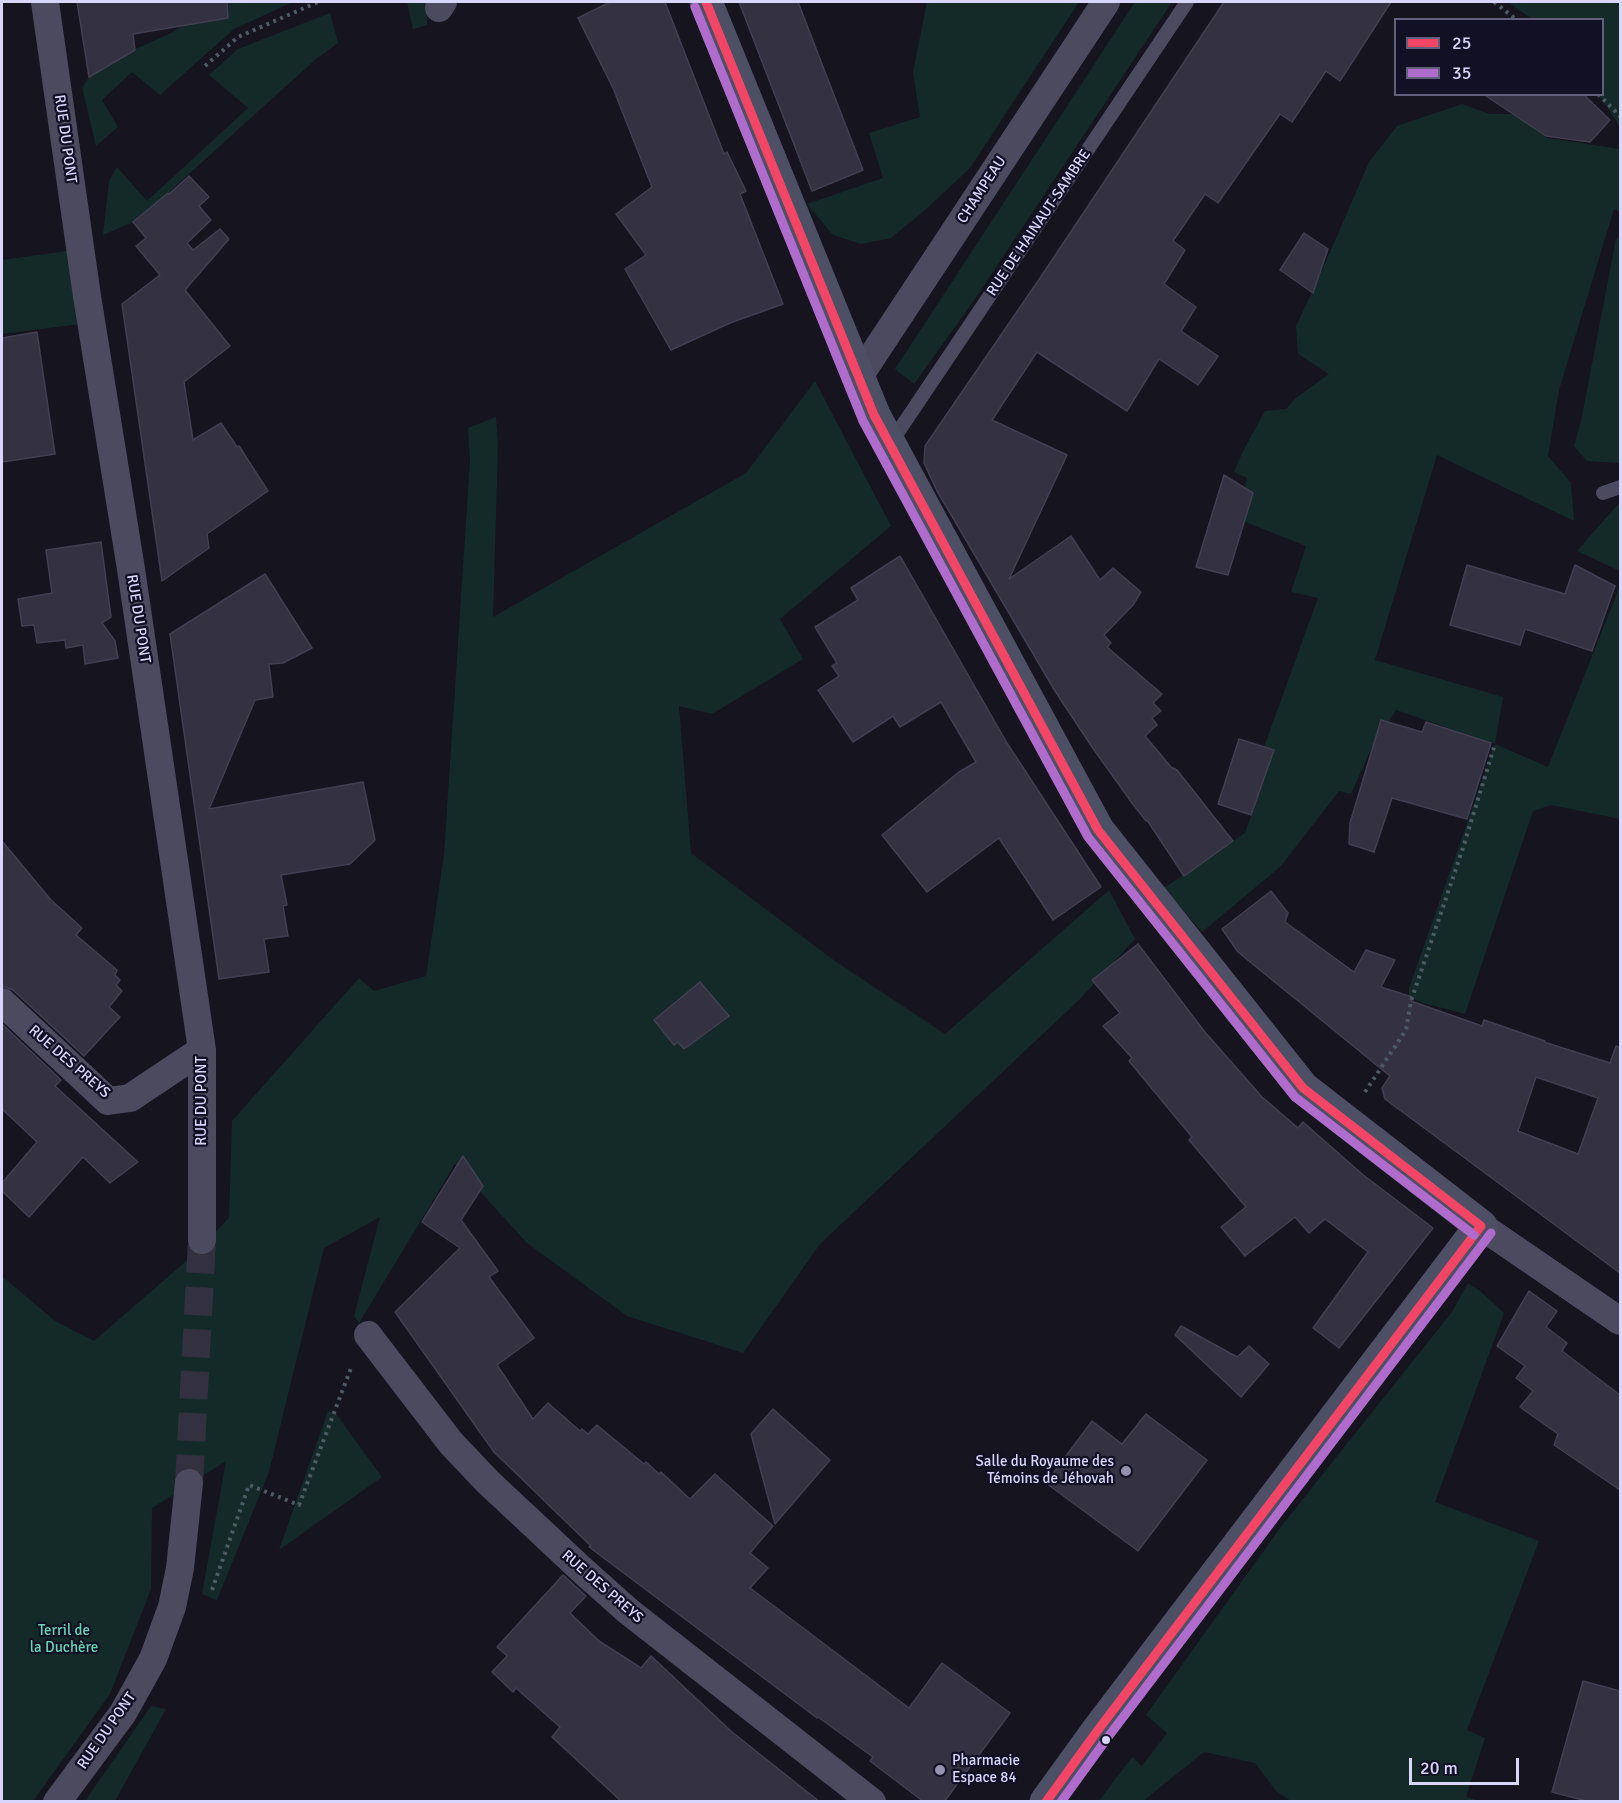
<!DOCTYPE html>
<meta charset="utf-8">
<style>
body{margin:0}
#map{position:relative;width:1622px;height:1803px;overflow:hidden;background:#16141f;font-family:Signika,sans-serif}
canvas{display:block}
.frame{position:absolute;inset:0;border:3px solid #d8d6fc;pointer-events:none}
.legend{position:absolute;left:1394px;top:18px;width:210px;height:78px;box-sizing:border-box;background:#121024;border:2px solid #615f7a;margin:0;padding:8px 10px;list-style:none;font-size:18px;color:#d8d6fc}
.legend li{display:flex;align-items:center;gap:12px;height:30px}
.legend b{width:30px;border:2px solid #615f7a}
.scale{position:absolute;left:1409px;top:1758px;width:110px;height:27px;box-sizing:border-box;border:3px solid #d8d6fc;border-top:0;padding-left:8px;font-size:18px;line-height:21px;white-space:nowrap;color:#d8d6fc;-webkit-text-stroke:4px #121024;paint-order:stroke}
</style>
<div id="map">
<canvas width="1622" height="1803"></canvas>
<div class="frame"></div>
<ul class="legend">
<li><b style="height:8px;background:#f34667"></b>25</li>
<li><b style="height:8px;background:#b06ccc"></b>35</li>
</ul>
<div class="scale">20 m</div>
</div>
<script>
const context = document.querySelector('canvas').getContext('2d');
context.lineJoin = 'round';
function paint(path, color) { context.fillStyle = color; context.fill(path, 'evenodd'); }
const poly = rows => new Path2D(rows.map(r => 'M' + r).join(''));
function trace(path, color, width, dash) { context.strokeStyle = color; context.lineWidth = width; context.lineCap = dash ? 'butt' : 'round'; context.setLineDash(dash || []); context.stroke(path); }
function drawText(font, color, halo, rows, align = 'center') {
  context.font = font + ' Signika,sans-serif'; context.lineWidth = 4.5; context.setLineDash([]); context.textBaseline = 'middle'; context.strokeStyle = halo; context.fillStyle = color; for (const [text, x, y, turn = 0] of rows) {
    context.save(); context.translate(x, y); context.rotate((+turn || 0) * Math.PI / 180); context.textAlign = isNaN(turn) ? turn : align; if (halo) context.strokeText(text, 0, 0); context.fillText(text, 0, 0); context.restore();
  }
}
const green = poly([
 [219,2,293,2,234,29,160,95,132,72,102,100,118,127,96,146,82,87,90,76,131,51,171,33],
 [407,2,428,2,427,25,413,29],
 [927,2,1079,2,970,168,924,211,891,238,861,244,833,235,807,204,883,178,869,133,920,117,913,72],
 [1135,2,1172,2,975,299,914,384,895,369],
 [1508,2,1620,2,1620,127,1599,95,1602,94,1602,20,1532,19],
 [330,13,338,43,316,59,168,193,133,222,103,235,109,181,117,167,147,201,248,108,209,75,238,49],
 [1462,104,1489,114,1526,114,1547,138,1620,149,1620,212,1614,209,1559,390,1548,456,1571,483,1574,521,1437,455,1375,660,1503,697,1495,744,1548,767,1620,586,1620,819,1551,805,1533,811,1465,1014,1423,1003,1409,997,1409,988,1495,744,1396,710,1371,749,1351,794,1339,791,1281,866,1202,932,1164,888,1245,833,1274,750,1264,747,1318,598,1291,592,1306,546,1238,519,1247,478,1234,472,1243,451,1265,411,1286,409,1296,398,1329,374,1298,354,1296,326,1321,273,1369,162,1397,126],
 [1620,236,1620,463,1587,461,1574,446,1581,421,1616,239],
 [67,251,80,324,2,334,2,260],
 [815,381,891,526,780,619,803,659,712,714,679,706,691,853,835,961,945,1034,1109,890,1135,939,1080,999,820,1244,743,1353,627,1316,527,1243,455,1164,359,1323,354,1316,380,1217,324,1248,269,1472,217,1600,202,1594,226,1461,152,1508,151,1589,110,1694,33,1801,2,1801,2,1276,55,1321,94,1341,193,1255,229,1218,232,1121,359,978,374,991,426,976,444,855,470,461,468,428,496,417,498,445,493,617,746,473],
 [1620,502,1620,571,1577,551],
 [1468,1283,1480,1291,1504,1313,1435,1502,1539,1541,1467,1730,1485,1738,1466,1797,1480,1801,1291,1801,1276,1791,1255,1763,1204,1752,1143,1801,1099,1801,1132,1757,1142,1766,1167,1733,1146,1715,1283,1524,1452,1312],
 [328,1411,336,1414,382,1477,279,1550],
 [151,1706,166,1709,115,1801,85,1801]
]);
const building = poly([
 [77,2,227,2,228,18,133,34,135,50,89,77,77,2],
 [610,2,665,2,724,154,727,152,746,191,740,194,783,304,730,323,671,350,625,269,646,255,616,214,652,187,613,88,578,18,610,2],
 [739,2,798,2,863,170,812,191,739,2],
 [1224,2,1391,2,1340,81,1326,71,1292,122,1280,114,1218,203,1205,194,1173,241,1185,250,1164,284,1196,307,1181,331,1218,356,1198,385,1159,359,1127,411,1037,352,992,420,1067,455,1009,579,1071,536,1100,580,1113,568,1141,592,1133,605,1104,635,1111,643,1107,647,1162,694,1153,703,1161,711,1152,718,1157,725,1145,736,1171,767,1177,770,1233,841,1184,876,1147,820,1146,821,1132,803,1092,747,1055,691,937,491,924,463,925,446,1040,278,1224,2],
 [1483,94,1583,94,1610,120,1590,142,1546,136,1483,94],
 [189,176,209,197,199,206,211,220,187,243,193,250,220,229,229,239,185,290,230,346,184,382,193,440,221,423,237,447,239,446,268,491,207,534,209,548,162,581,122,304,160,275,136,246,146,238,133,222,168,193,169,194,189,176],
 [1304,233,1328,249,1313,293,1280,270,1304,233],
 [37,332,55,454,2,462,2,338,37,332],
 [1224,475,1253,493,1228,575,1196,567,1224,475],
 [101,542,111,617,102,623,115,641,118,658,85,664,83,645,66,648,65,640,37,643,34,625,22,626,18,599,52,593,46,550,101,542],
 [900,556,1007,743,1101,887,1053,920,999,838,927,892,882,835,959,772,976,762,941,702,900,727,893,716,853,742,818,690,839,676,832,666,837,663,815,627,858,600,851,588,900,556],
 [1467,565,1565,594,1575,565,1615,586,1592,651,1525,629,1520,645,1450,625,1467,565],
 [265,574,312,648,283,663,269,664,273,697,255,700,209,809,363,782,375,840,350,864,281,875,287,905,283,906,288,936,264,939,269,972,219,979,170,634,265,574],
 [1381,720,1422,732,1426,722,1491,743,1467,819,1392,798,1374,852,1349,844,1350,823,1381,720],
 [1239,739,1274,750,1251,815,1218,804,1239,739],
 [2,841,51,900,82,928,76,935,117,970,115,975,120,980,116,985,122,991,109,1007,120,1017,84,1056,13,990,2,986,2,841],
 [1271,891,1288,913,1285,922,1354,972,1366,950,1395,960,1381,987,1412,997,1411,1001,1482,1026,1484,1020,1545,1041,1544,1042,1610,1063,1616,1046,1620,1047,1620,1273,1385,1099,1382,1088,1390,1076,1238,952,1222,929,1271,891],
 [1536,1077,1598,1098,1578,1154,1518,1131,1536,1077],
 [1138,944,1204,1031,1262,1097,1298,1128,1303,1122,1362,1174,1433,1228,1339,1348,1313,1328,1368,1252,1325,1219,1309,1233,1295,1217,1245,1256,1221,1227,1246,1207,1189,1140,1192,1137,1129,1061,1132,1058,1103,1026,1120,1013,1092,980,1138,944],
 [700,982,729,1016,684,1049,678,1042,674,1045,654,1020,700,982],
 [2,1024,61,1080,55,1086,138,1162,110,1183,83,1157,29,1217,2,1191,2,1183,37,1142,2,1109,2,1024],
 [463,1156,483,1186,461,1220,498,1271,489,1277,534,1338,497,1365,533,1419,548,1403,580,1431,582,1429,588,1434,597,1425,644,1464,646,1462,659,1474,661,1472,690,1499,715,1474,773,1526,750,1553,768,1568,750,1588,909,1708,942,1663,1010,1713,944,1802,924,1802,870,1761,873,1757,818,1717,817,1718,589,1547,591,1546,494,1452,395,1312,460,1248,422,1222,463,1156],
 [1529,1291,1557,1311,1546,1327,1567,1343,1562,1351,1620,1395,1620,1490,1554,1445,1558,1434,1520,1407,1533,1391,1516,1378,1525,1366,1497,1346,1529,1291],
 [1181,1326,1237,1357,1249,1346,1269,1364,1241,1397,1175,1335,1181,1326],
 [773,1409,830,1460,775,1524,751,1434,773,1409],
 [1146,1414,1207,1460,1138,1551,1046,1483,1092,1421,1122,1444,1146,1414],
 [563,1575,586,1596,570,1613,599,1641,641,1668,651,1656,732,1732,820,1802,622,1802,552,1737,560,1727,516,1688,513,1692,492,1672,507,1656,497,1647,563,1575],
 [1583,1681,1620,1691,1620,1802,1590,1802,1552,1792,1583,1681]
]);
const streetTunnel = poly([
 [189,1483,202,1240]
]);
const path = poly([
 [1494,2,1517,20],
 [205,66,238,37,318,2],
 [1598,94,1620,116],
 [1365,1092,1406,1030,1411,1001,1462,851,1495,744],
 [212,1590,249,1485,299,1505,351,1368]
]);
const lane = poly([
 [890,444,1187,2],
 [1603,493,1620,487]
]);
const street = poly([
 [45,2,87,296,131,569,202,1050,202,1240],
 [439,8,443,2],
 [858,378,1106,2],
 [2,1002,108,1101,130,1098,202,1050],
 [1481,1226,1620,1321],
 [368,1335,451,1443,488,1482,581,1569,628,1611,872,1802],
 [57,1802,123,1713,153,1659,172,1607,180,1568,189,1483]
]);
const secondary = poly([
 [706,2,874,415,1098,830,1303,1088,1481,1226,1098,1730,1046,1802]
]);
const bus1 = poly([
 [706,2,874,415,1098,830,1303,1088,1481,1226],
 [1046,1802,1098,1730,1481,1226]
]);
const bus2 = poly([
 [695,7,863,421,1088,837,1295,1097,1474,1235],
 [1061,1802,1108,1737,1491,1233]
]);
const markers = [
 [1126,1471,6,"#9492af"],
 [1106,1740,5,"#d8d6fc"],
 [940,1770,6,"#9492af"]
];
const streetNames = [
 ["RUE DU PONT",65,139,82],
 ["CHAMPEAU",982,190,-57],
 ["RUE DE HAINAUT-SAMBRE",1039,223,-56],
 ["RUE DU PONT",138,619,81],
 ["RUE DES PREYS",69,1062,41],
 ["RUE DU PONT",202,1101,-90],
 ["RUE DES PREYS",602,1587,41],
 ["RUE DU PONT",107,1731,-55]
];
const poiNames = [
 ["Salle du Royaume des",1114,1462],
 ["Témoins de Jéhovah",1114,1479],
 ["Pharmacie",952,1761,"left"],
 ["Espace 84",952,1778,"left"]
];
const parkNames = [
 ["Terril de",64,1631],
 ["la Duchère",64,1648]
];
paint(green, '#142a29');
paint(building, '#343241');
trace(building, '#423f52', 1.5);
trace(streetTunnel, '#333140', 28, [28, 14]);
trace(path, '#4c5b66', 4, [3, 4.5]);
trace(lane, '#4b4a5f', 14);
trace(street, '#4b4a5f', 28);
trace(secondary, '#4d4f65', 33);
trace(bus1, '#f34667', 9);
trace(bus2, '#b06ccc', 9);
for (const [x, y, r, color] of markers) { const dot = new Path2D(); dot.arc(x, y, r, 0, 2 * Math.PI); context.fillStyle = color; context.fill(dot); trace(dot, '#121024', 2); }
drawText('15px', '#d8d6fc', '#121024', streetNames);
drawText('15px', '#d8d6fc', '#121024', poiNames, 'right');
drawText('15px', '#67d7b3', '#121024', parkNames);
</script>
